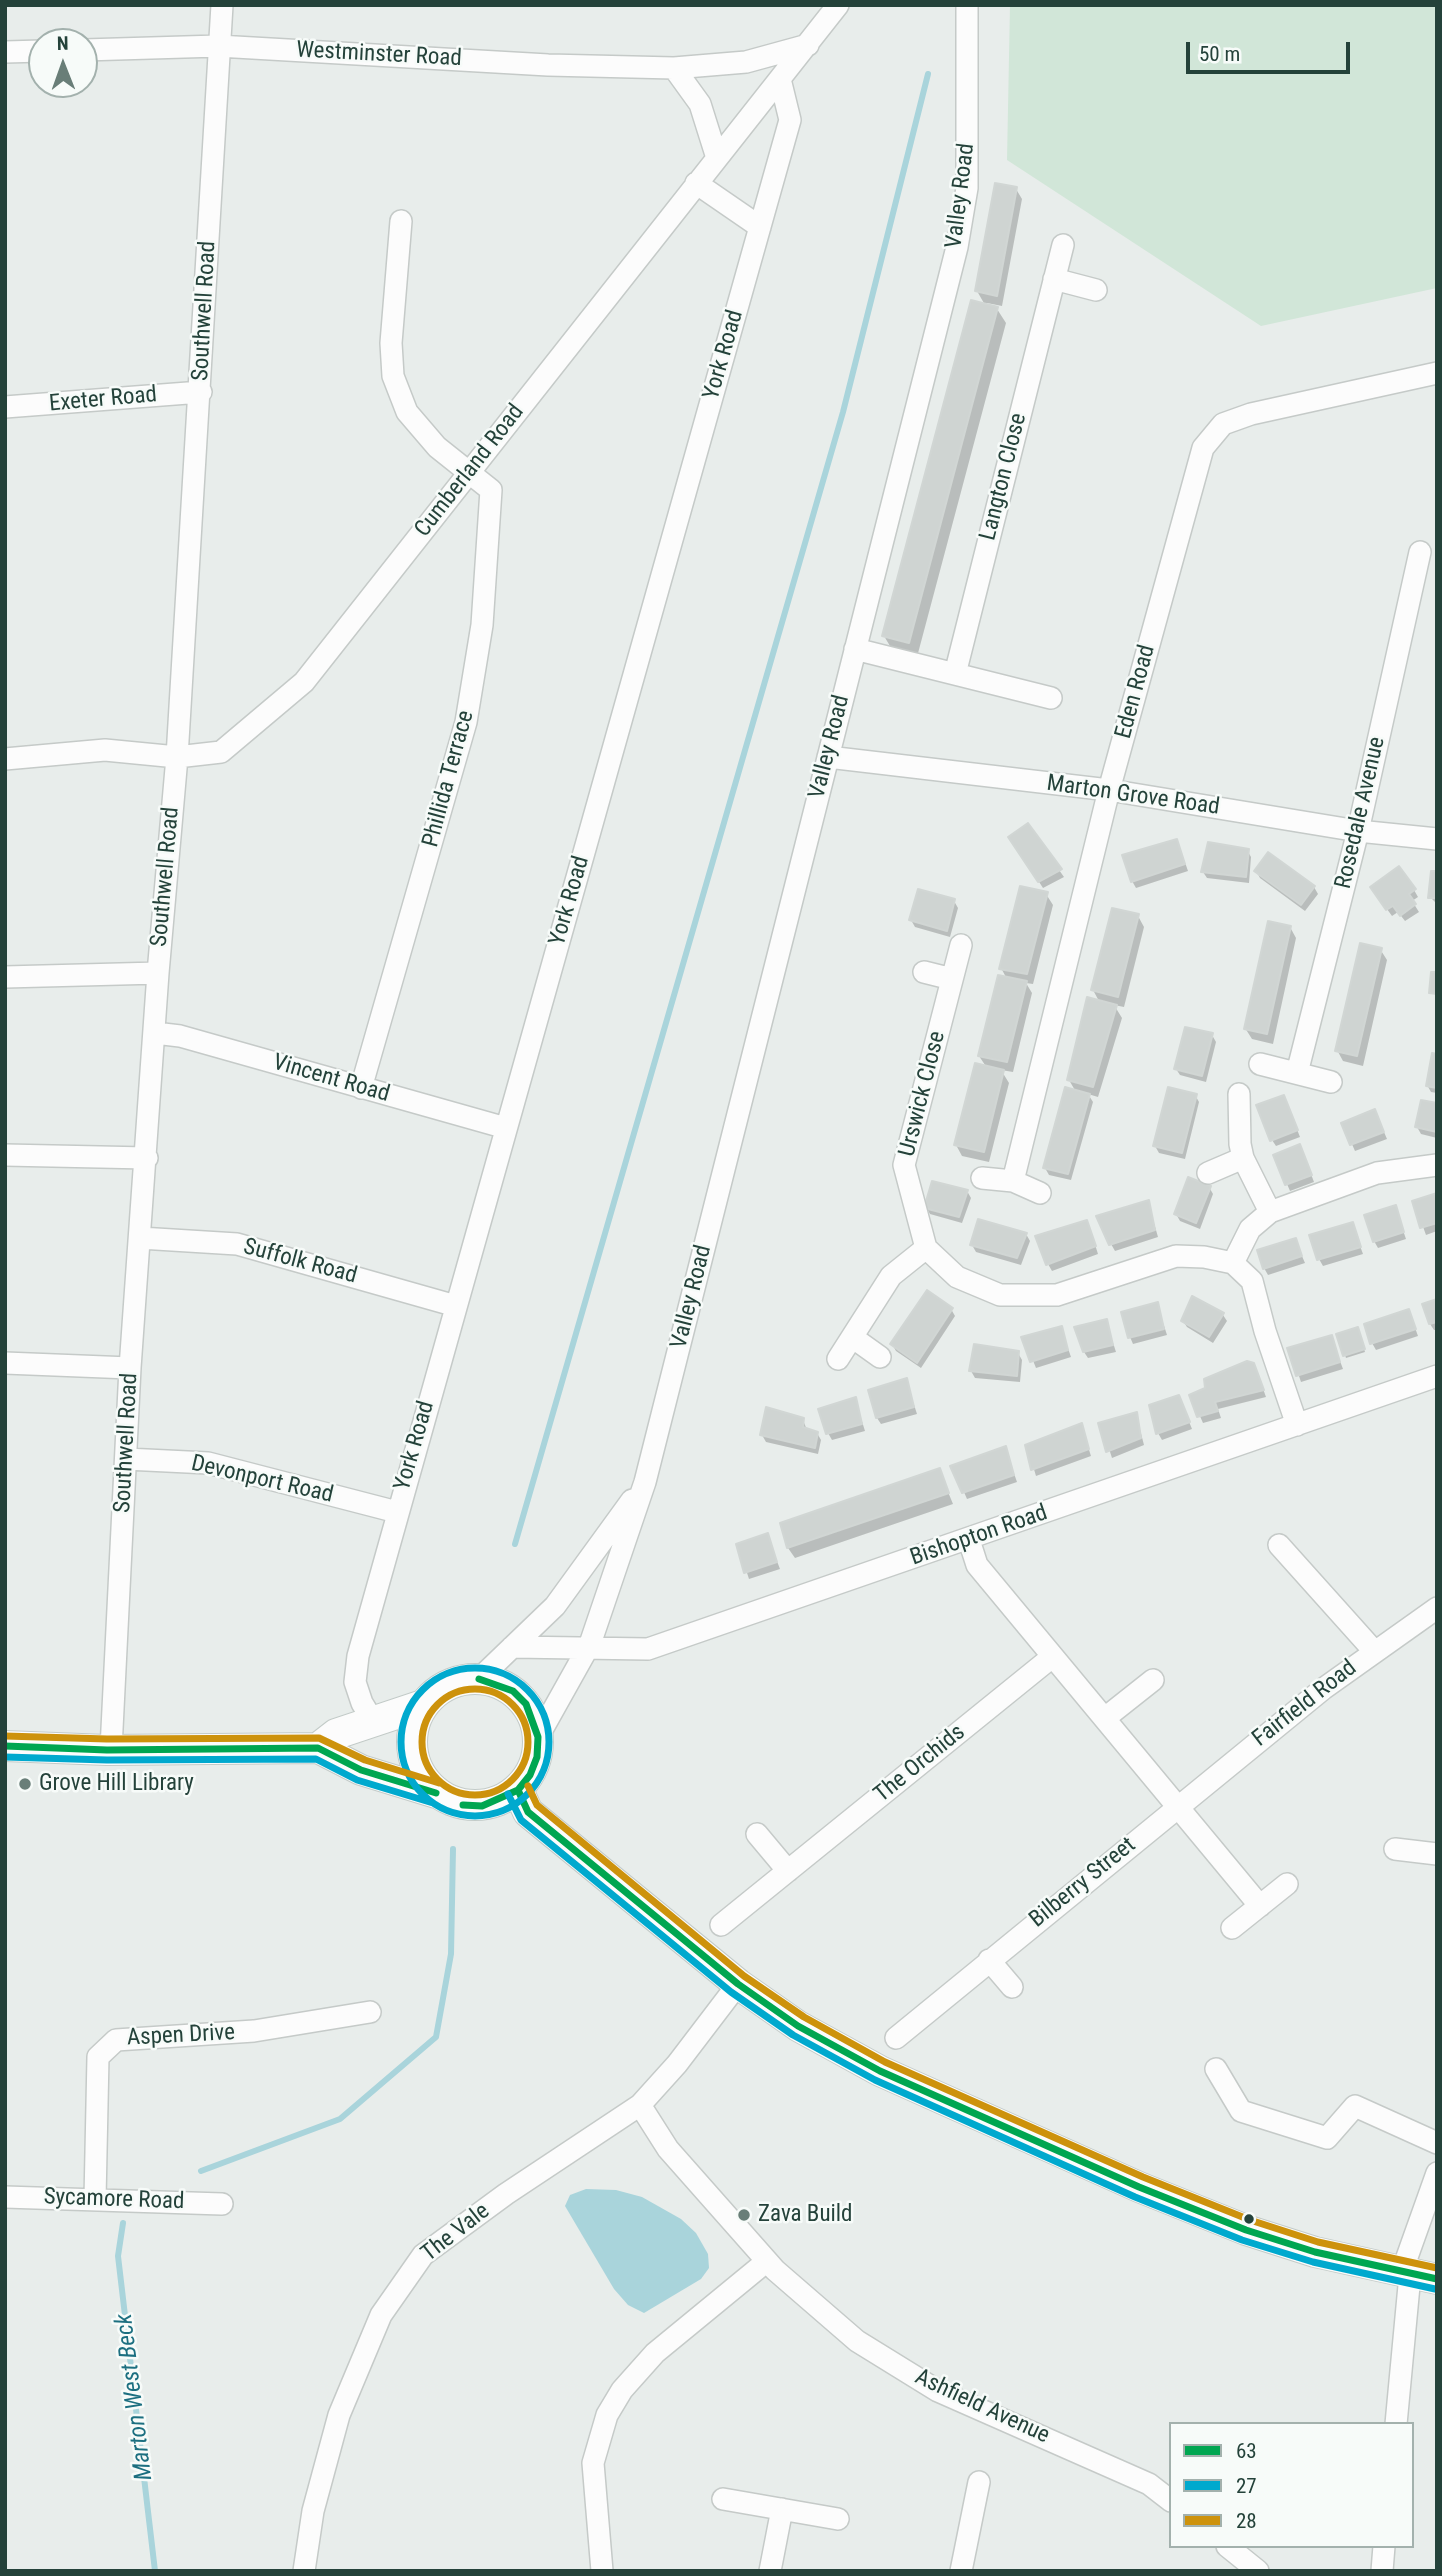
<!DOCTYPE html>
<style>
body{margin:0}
#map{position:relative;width:1442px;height:2576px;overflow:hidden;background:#e8edeb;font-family:"Roboto Condensed",sans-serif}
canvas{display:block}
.frame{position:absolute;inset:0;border:7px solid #24423a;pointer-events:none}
.legend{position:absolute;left:1169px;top:2422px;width:245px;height:126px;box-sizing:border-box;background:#f7fbf9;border:2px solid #a3b1ad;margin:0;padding:9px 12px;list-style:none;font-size:21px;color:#24423a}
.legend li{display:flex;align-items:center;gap:14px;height:35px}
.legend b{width:35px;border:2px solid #a3b1ad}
.north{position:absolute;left:28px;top:28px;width:70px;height:70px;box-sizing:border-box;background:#f7fbf9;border:2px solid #a3b1ad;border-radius:50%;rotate:359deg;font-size:19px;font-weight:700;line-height:28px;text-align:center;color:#24423a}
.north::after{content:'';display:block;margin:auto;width:24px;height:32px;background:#697e78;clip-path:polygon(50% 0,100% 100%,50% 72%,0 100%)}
.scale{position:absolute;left:1186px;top:42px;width:164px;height:32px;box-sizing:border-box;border:4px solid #24423a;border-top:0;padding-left:9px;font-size:21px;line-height:24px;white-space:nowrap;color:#24423a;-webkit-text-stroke:5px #f7fbf9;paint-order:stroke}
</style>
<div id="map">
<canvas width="1442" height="2576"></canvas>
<div class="frame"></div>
<ul class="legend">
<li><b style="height:9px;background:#00a651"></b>63</li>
<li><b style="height:9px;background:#00a9ce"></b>27</li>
<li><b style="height:9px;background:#cd920c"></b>28</li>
</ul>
<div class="north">N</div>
<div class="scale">50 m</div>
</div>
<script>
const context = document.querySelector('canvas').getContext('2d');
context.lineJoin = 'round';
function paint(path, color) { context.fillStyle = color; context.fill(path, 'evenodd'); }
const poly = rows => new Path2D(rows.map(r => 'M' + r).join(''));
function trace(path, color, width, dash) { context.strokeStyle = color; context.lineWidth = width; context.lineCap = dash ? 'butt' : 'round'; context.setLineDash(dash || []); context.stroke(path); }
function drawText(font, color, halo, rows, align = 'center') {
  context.font = font + ' "Roboto Condensed",sans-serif'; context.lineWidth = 5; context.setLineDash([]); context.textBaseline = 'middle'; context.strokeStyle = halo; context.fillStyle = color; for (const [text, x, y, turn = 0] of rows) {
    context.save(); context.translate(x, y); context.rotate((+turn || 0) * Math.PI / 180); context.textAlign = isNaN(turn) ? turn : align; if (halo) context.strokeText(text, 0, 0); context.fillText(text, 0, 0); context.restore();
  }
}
const green = poly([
 [1010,5,1437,5,1437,288,1261,326,1007,160]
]);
const water = poly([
 [586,2189,616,2190,642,2197,681,2219,696,2233,708,2254,709,2268,701,2279,644,2313,628,2305,614,2289,565,2206,570,2195]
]);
const shadow = poly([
 [1016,189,1022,199,1002,306,987,303,986,306,997,309,1006,323,917,657,893,651,884,636,985,305,977,291],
 [1028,826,1064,877,1043,888,1015,845],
 [1180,848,1188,871,1136,888,1132,881],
 [1247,850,1251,857,1249,883,1207,878,1203,872],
 [1256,871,1314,887,1318,894,1305,911,1260,878],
 [1437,873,1437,904,1430,897],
 [1414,890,1418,897,1412,901,1419,912,1405,921,1398,912,1392,916,1376,894],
 [1046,894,1053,905,1033,984,1026,983,1032,993,1013,1072,1001,1070,1009,1083,989,1162,962,1156,956,1145,987,1068,979,1056,1007,979,1001,968],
 [954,901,958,908,950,937,915,927,911,920],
 [1138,916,1144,927,1124,1007,1114,1005,1122,1018,1098,1097,1088,1094,1093,1102,1071,1180,1049,1175,1045,1168,1076,1092,1069,1080,1100,1003,1093,990],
 [1290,927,1296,938,1273,1044,1252,1039,1245,1028],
 [1380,949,1387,960,1363,1066,1343,1061,1337,1050],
 [1212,1035,1216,1042,1206,1082,1180,1075,1176,1069],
 [1437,1056,1437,1093,1431,1092,1427,1085],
 [1195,1095,1199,1102,1185,1159,1159,1153,1155,1146],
 [1287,1104,1300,1137,1276,1146,1272,1140],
 [1437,1105,1437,1138,1421,1134,1417,1127],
 [1378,1118,1387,1139,1355,1151,1343,1124],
 [1303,1153,1314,1182,1290,1191,1287,1184],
 [1209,1187,1213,1194,1200,1229,1180,1221,1176,1214],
 [967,1191,971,1198,962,1223,930,1214,926,1207],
 [1437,1195,1437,1231,1426,1235,1414,1202],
 [1148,1202,1158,1237,1115,1251,1111,1244],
 [1395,1207,1406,1239,1378,1248,1374,1241],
 [1352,1224,1363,1254,1323,1266,1319,1259],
 [1090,1229,1098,1254,1052,1271,1048,1264],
 [1026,1234,1030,1241,1021,1265,976,1252,972,1245],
 [1295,1240,1305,1263,1268,1275,1264,1268],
 [1437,1301,1437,1330,1434,1330,1430,1324],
 [1157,1304,1167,1335,1133,1344,1130,1337],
 [951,1309,955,1316,921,1368,896,1351,892,1344],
 [1409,1311,1418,1336,1376,1350,1372,1343],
 [1223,1315,1227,1321,1213,1343,1187,1327,1183,1321],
 [1106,1321,1116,1352,1088,1358,1084,1352],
 [1061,1328,1071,1357,1036,1368,1024,1338],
 [1359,1332,1365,1352,1346,1358,1345,1355],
 [1331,1337,1343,1369,1301,1382,1290,1349],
 [1018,1353,1022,1360,1020,1382,975,1378,971,1371],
 [1257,1372,1266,1397,1218,1409,1221,1418,1203,1423,1191,1396],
 [906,1380,917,1414,881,1424,877,1418],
 [855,1399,865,1431,832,1440,828,1433],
 [1182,1404,1192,1429,1162,1440,1158,1433],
 [1136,1414,1144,1445,1112,1458,1101,1424],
 [803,1420,807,1430,817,1433,821,1440,818,1454,766,1442,762,1435],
 [1081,1425,1091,1456,1036,1476,1027,1446],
 [1005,1448,1017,1482,967,1499,953,1467],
 [939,1470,953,1504,795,1558,788,1548,782,1524],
 [767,1535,780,1569,749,1579,738,1545]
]);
const stream = poly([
 [515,1544,843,412,928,74],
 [201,2171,340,2119,436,2037,451,1954,453,1849],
 [123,2223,118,2256,155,2571]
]);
const building = poly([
 [995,183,1017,187,997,296,975,291,995,183],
 [971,300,998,307,909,643,882,636,971,300],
 [1028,823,1062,869,1038,882,1008,837,1028,823],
 [1177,839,1185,864,1131,882,1122,855,1177,839],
 [1208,842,1249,849,1246,877,1201,872,1208,842],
 [1268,852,1315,886,1301,905,1254,871,1268,852],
 [1399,866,1416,889,1409,894,1416,904,1400,916,1393,906,1386,910,1370,887,1399,866],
 [1431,871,1437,871,1437,898,1428,898,1431,871],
 [1020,886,1048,892,1027,974,999,969,1020,886],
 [918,889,955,899,947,931,909,920,918,889],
 [1112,908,1139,914,1118,997,1091,990,1112,908],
 [1268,921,1291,926,1267,1034,1244,1029,1268,921],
 [1360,943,1382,948,1357,1056,1335,1051,1360,943],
 [1431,972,1437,972,1437,994,1429,993,1431,972],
 [998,975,1027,981,1007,1062,978,1056,998,975],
 [1087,997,1117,1005,1093,1087,1067,1080,1087,997],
 [1185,1027,1213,1033,1202,1076,1174,1069,1185,1027],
 [1432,1053,1437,1054,1437,1088,1426,1086,1432,1053],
 [975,1063,1004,1070,984,1152,954,1145,975,1063],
 [1065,1087,1090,1094,1068,1174,1043,1168,1065,1087],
 [1168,1087,1197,1094,1182,1153,1153,1146,1168,1087],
 [1284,1095,1298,1130,1270,1141,1256,1105,1284,1095],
 [1421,1100,1437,1103,1437,1132,1415,1127,1421,1100],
 [1375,1109,1384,1132,1350,1145,1341,1123,1375,1109],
 [1300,1144,1312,1175,1285,1185,1273,1155,1300,1144],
 [1188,1177,1211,1186,1196,1223,1174,1214,1188,1177],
 [932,1181,968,1190,959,1217,924,1208,932,1181],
 [1437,1193,1437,1223,1420,1228,1412,1201,1437,1193],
 [1149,1200,1155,1230,1109,1245,1096,1216,1149,1200],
 [1396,1205,1404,1232,1373,1242,1364,1215,1396,1205],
 [978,1219,1027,1233,1017,1258,970,1245,978,1219],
 [1087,1220,1096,1246,1046,1265,1035,1236,1087,1220],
 [1353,1222,1361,1247,1317,1260,1309,1235,1353,1222],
 [1296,1238,1302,1256,1263,1269,1257,1250,1296,1238],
 [927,1290,953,1308,917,1363,890,1344,927,1290],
 [1192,1296,1224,1313,1209,1337,1181,1321,1192,1296],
 [1437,1299,1437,1322,1429,1324,1422,1304,1437,1299],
 [1158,1302,1164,1329,1128,1338,1121,1312,1158,1302],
 [1409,1309,1416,1329,1370,1344,1364,1324,1409,1309],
 [1107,1319,1113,1345,1083,1352,1074,1327,1107,1319],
 [1062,1326,1068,1350,1030,1362,1021,1337,1062,1326],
 [1358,1327,1365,1349,1343,1356,1336,1334,1358,1327],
 [1332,1335,1340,1362,1296,1376,1287,1348,1332,1335],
 [974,1344,1019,1351,1017,1376,969,1371,974,1344],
 [1247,1361,1254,1363,1264,1390,1215,1402,1218,1411,1197,1417,1189,1395,1205,1388,1204,1379,1247,1361],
 [907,1378,914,1407,876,1418,868,1390,907,1378],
 [1179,1395,1190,1422,1156,1434,1149,1405,1179,1395],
 [856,1397,862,1424,826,1434,818,1409,856,1397],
 [766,1407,804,1418,803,1427,818,1432,815,1448,760,1435,766,1407],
 [1137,1412,1141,1438,1106,1452,1098,1423,1137,1412],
 [1082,1423,1089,1449,1031,1470,1025,1445,1082,1423],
 [1006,1446,1014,1475,962,1493,950,1466,1006,1446],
 [940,1468,949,1493,787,1548,780,1523,940,1468],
 [768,1533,777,1562,744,1573,736,1544,768,1533]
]);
const street = poly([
 [84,50,218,46,548,65,674,68,746,62,808,45],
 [5,52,42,51],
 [674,68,700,104,717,158],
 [696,183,760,227],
 [1054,279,1096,290],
 [5,407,201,392],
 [855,649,1051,698],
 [955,674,1063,245],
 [828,757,1109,790,1358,831,1437,839],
 [5,759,105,750,177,757,221,752,304,682,838,5],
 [961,945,904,1165,926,1248,957,1277,1000,1295,1057,1295,1176,1256,1204,1257,1233,1263,1252,1281,1265,1331,1297,1425],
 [924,972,952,979],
 [5,977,158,973],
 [155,1033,180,1036,506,1128],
 [1260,1064,1331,1082],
 [1297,1073,1358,831,1420,552],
 [361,1088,466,722,482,625,491,490,437,447,407,412,393,376,391,343,401,221],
 [1239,1094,1240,1144,1243,1158,1270,1212],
 [5,1155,147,1158],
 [1208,1173,1243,1158],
 [982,1178,1013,1181,1040,1193],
 [1013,1181,1109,790,1203,448,1223,424,1251,414,1437,373],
 [140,1238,237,1244,456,1306],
 [1233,1263,1250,1229,1270,1212,1377,1173,1437,1165],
 [852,1337,880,1357],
 [838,1359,891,1276,926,1248],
 [5,1363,130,1368],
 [126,1459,208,1463,397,1512],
 [969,1540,977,1565,1260,1906],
 [1279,1545,1374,1651],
 [512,1647,648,1649,1437,1376],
 [479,1679,555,1606,632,1500],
 [1105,1718,1153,1680],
 [373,1721,362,1703,355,1682,358,1656,790,120,780,79],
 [538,1737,590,1644,645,1482,957,247,967,188,967,5],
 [111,1749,130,1368,158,973,177,757,222,5],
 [757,1834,788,1871],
 [1395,1849,1437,1854],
 [721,1925,1052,1657],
 [1232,1928,1287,1884],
 [989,1960,1012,1987],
 [896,2038,1323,1689,1437,1608],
 [1216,2069,1241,2111,1327,2138,1355,2106,1437,2143],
 [640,2105,668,2149,775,2270,857,2341,938,2391,1149,2484,1171,2501],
 [5,2197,222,2204],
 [95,2199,98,2057,116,2040,254,2031,370,2012],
 [1401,2274,1437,2173],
 [1396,2424,1410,2275],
 [723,2499,838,2519],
 [1227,2546,1258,2571],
 [304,2571,313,2511,339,2415,381,2315,423,2255,506,2194,640,2105,677,2064,738,1984],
 [602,2571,593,2463,607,2415,622,2390,655,2353,767,2261],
 [770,2571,782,2509],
 [961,2571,979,2482],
 [1382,2571,1384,2546]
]);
const secondary = poly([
 '412 1742a63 63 0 1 1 126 0a63 63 0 1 1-126 0Z',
 [5,1746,107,1750,318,1748,361,1770,436,1793],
 [318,1748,336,1734,423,1705],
 [518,1790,528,1812,738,1984,798,2026,880,2071,1139,2187,1246,2230,1315,2252,1437,2279]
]);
const bus1 = poly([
 [5,1746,107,1750,318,1748,361,1770,436,1793],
 [518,1790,528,1812,738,1984,798,2026,880,2071,1139,2187,1246,2230,1315,2252,1437,2279],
 [463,1805,482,1806,518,1790,530,1775,537,1757,538,1737,526,1704,513,1691,479,1679]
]);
const bus2 = poly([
 '401 1742a74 74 0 1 1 148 0a74 74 0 1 1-148 0Z',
 [5,1757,107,1760,316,1759,357,1780,433,1803],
 [508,1794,521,1820,731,1992,793,2035,875,2080,1135,2197,1242,2240,1313,2262,1435,2289]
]);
const bus3 = poly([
 '422 1742a53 53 0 1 1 106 0a53 53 0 1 1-106 0Z',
 [5,1736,107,1739,319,1738,365,1760,439,1783],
 [528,1786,537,1805,744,1976,804,2017,885,2062,1143,2177,1250,2220,1318,2242,1437,2268]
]);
const markers = [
 [25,1784,7,"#697e78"],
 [744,2215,7,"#697e78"],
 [1249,2219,6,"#24423a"]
];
const streetNames = [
 ["Westminster Road",379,55,3],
 ["Valley Road",961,196,-83],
 ["Southwell Road",205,311,-87],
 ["York Road",724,355,-74],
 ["Exeter Road",103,400,-5],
 ["Cumberland Road",470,471,-52],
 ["Langton Close",1004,477,-76],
 ["Eden Road",1136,692,-75],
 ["Valley Road",830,747,-76],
 ["Phillida Terrace",449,779,-75],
 ["Marton Grove Road",1133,796,8],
 ["Rosedale Avenue",1361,813,-77],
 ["Southwell Road",166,877,-85],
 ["York Road",570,901,-74],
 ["Vincent Road",331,1079,16],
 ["Urswick Close",923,1094,-76],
 ["Suffolk Road",300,1262,15],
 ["Valley Road",692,1297,-76],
 ["Southwell Road",127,1443,-87],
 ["York Road",415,1446,-74],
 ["Devonport Road",262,1480,13],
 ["Bishopton Road",979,1536,-19],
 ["Fairfield Road",1305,1704,-38],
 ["The Orchids",920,1764,-39],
 ["Bilberry Street",1083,1883,-39],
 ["Aspen Drive",181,2036,-3],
 ["Sycamore Road",114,2200,2],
 ["The Vale",456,2233,-38],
 ["Ashfield Avenue",982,2407,25]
];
const poiNames = [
 ["Grove Hill Library",39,1784],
 ["Zava Build",758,2215]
];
const waterNames = [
 ["Marton West Beck",135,2397,-97]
];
paint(green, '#d1e6d8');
paint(water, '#a9d4db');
paint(shadow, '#0003');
trace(stream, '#a9d4db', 6);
paint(building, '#cfd4d2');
trace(building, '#d1d6d4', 2);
trace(street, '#c5cac8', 24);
trace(secondary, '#c3cbc8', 32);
trace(street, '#fcfcfc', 21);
trace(secondary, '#fcfcfc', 30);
trace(bus1, '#00a651', 7);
trace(bus2, '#00a9ce', 7);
trace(bus3, '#cd920c', 7);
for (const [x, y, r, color] of markers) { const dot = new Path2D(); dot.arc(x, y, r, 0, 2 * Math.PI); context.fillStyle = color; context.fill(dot); trace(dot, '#f7fbf9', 2.5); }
drawText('23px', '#24423a', '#f7fbf9', streetNames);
drawText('23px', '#24423a', '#f7fbf9', poiNames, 'left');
drawText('italic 24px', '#1c6f80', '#f7fbf9', waterNames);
</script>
